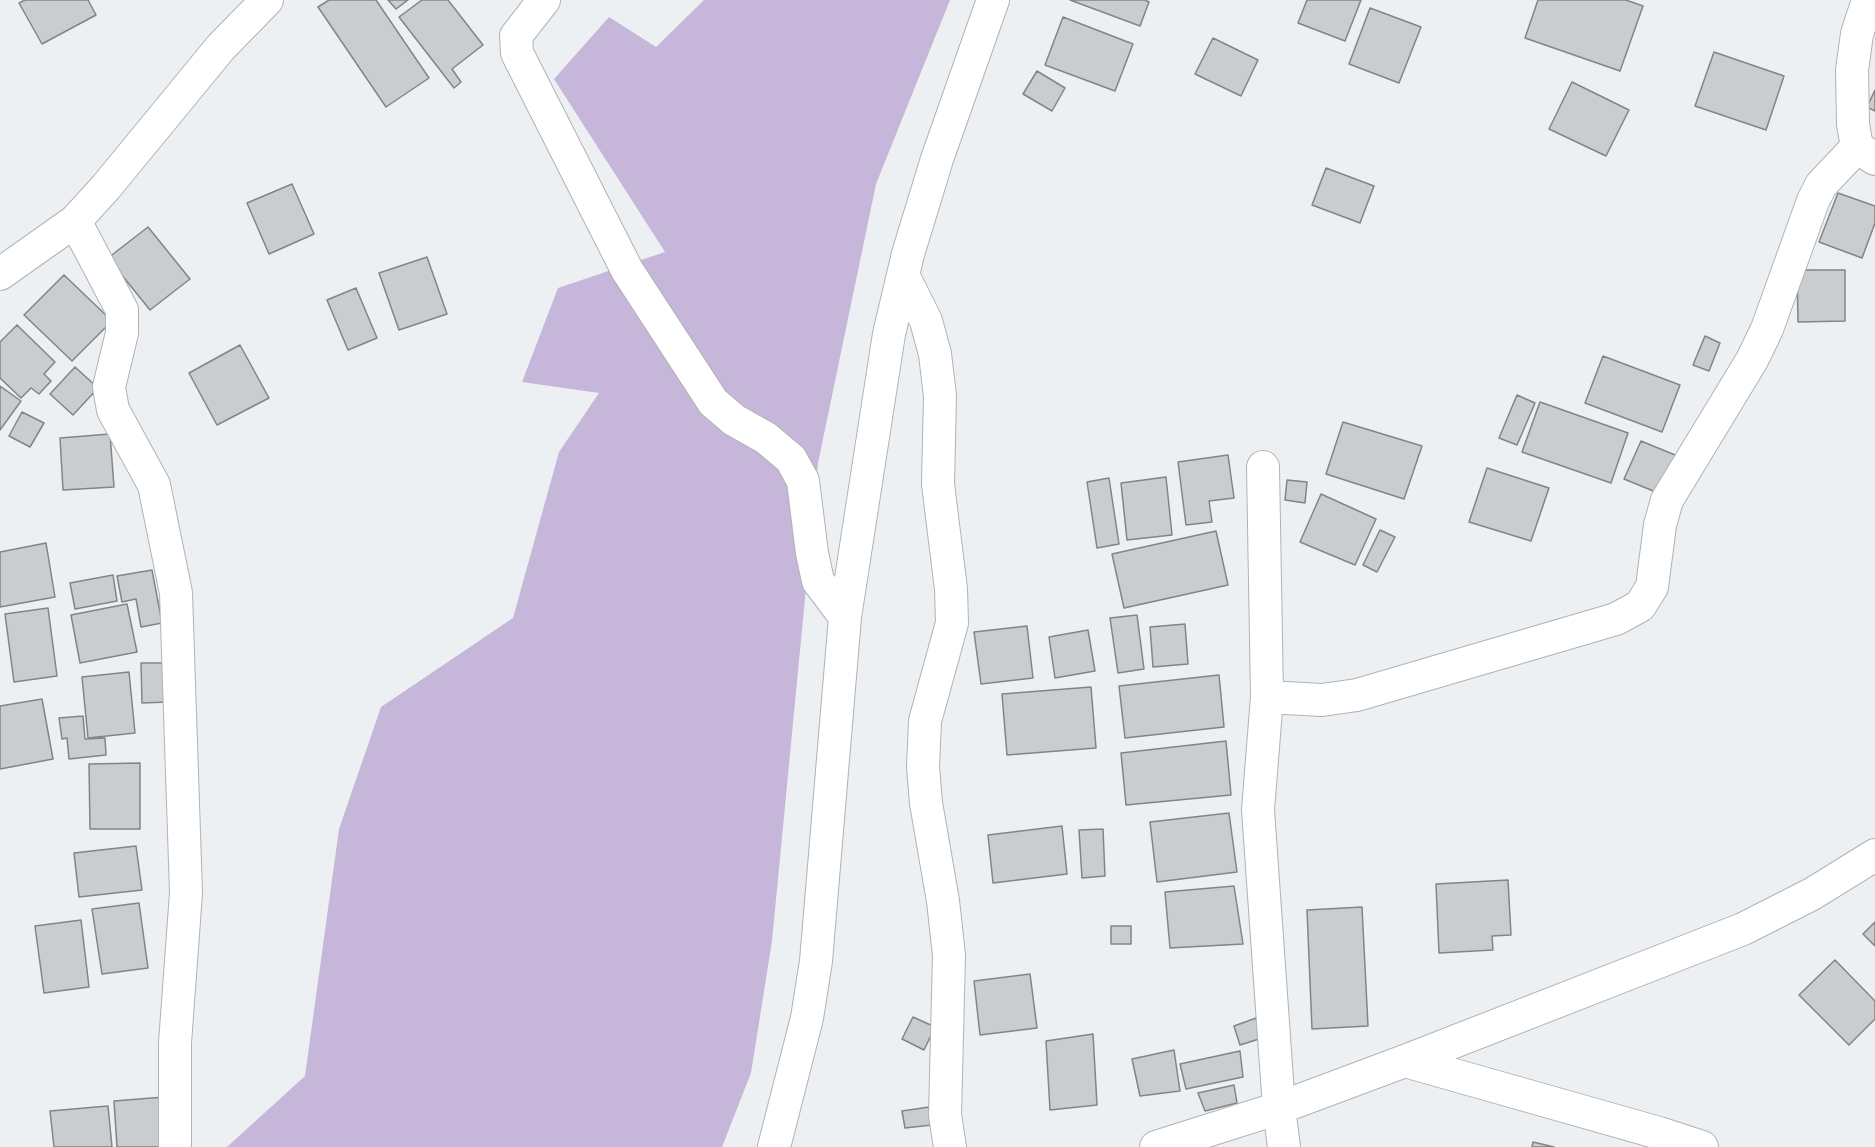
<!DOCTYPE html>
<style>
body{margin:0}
canvas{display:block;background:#edf0f3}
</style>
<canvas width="1875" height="1147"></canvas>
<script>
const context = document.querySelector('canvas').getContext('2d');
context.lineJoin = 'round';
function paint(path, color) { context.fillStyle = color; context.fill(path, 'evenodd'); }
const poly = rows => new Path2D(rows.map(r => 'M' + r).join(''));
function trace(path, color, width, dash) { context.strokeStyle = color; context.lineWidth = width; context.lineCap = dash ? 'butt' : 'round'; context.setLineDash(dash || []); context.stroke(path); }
const forest = poly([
 [704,0,950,0,876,184,818,463,772,941,751,1073,722,1147,227,1147,305,1076,339,829,381,707,513,618,559,452,599,393,522,382,558,288,665,252,554,79,609,17,656,47]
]);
const building = poly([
 [25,0,88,0,96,15,42,44,19,3,25,0],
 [329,0,376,0,429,78,386,107,318,7,329,0],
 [388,0,408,0,396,9,388,0],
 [422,0,448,0,483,45,452,69,461,82,454,88,399,17,422,0],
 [1070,0,1145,0,1149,2,1140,26,1070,0],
 [1307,0,1361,0,1345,41,1298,23,1307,0],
 [1538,0,1626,0,1643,6,1620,71,1525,38,1538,0],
 [1370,8,1421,27,1399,83,1349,64,1370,8],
 [1063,17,1133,44,1115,91,1045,65,1063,17],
 [1213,38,1258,60,1241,96,1195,74,1213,38],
 [1714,52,1784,76,1766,130,1695,106,1714,52],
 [1037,71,1065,88,1052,111,1023,94,1037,71],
 [1572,82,1629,110,1606,156,1549,129,1572,82],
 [1875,90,1875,111,1867,107,1875,90],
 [1326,168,1374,186,1360,223,1312,205,1326,168],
 [292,184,314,234,269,254,247,203,292,184],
 [1838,193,1875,206,1875,223,1862,258,1819,242,1838,193],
 [148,227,190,279,150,310,108,258,148,227],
 [427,257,447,314,399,330,379,273,427,257],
 [1797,270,1845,270,1845,321,1798,322,1797,270],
 [64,275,112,321,72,361,24,315,64,275],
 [356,288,377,338,348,350,327,300,356,288],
 [17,325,55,362,44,374,51,381,39,394,31,388,21,398,0,378,0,342,17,325],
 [1705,336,1720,343,1709,371,1693,365,1705,336],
 [240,345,269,398,217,425,189,373,240,345],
 [1603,356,1680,385,1662,432,1585,403,1603,356],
 [75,367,98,388,73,415,50,394,75,367],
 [0,386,21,401,0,430,0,386],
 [1517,395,1535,403,1517,445,1499,438,1517,395],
 [1540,402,1628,433,1611,483,1522,452,1540,402],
 [22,412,44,423,30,447,9,436,22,412],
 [1343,422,1422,446,1404,499,1326,474,1343,422],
 [110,434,114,487,63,490,60,438,110,434],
 [1641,441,1680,457,1663,495,1624,479,1641,441],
 [1228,455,1234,498,1209,501,1212,522,1186,525,1178,462,1228,455],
 [1487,468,1549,488,1531,541,1469,522,1487,468],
 [1166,477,1172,535,1127,540,1121,483,1166,477],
 [1109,478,1119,544,1097,548,1087,482,1109,478],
 [1287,480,1307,482,1305,503,1285,500,1287,480],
 [1321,494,1376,519,1355,565,1300,542,1321,494],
 [1380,530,1395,537,1377,572,1363,565,1380,530],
 [1216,531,1228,585,1124,608,1112,554,1216,531],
 [46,543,55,597,0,607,0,552,46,543],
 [152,570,162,623,141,627,136,599,122,602,117,576,152,570],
 [113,575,117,601,75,609,70,583,113,575],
 [127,604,137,652,80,663,71,615,127,604],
 [48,608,57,676,14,682,5,614,48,608],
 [1137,615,1144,669,1118,673,1110,618,1137,615],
 [1185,624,1188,664,1153,667,1150,627,1185,624],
 [1027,626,1033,678,981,684,974,632,1027,626],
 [1088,630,1095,671,1055,678,1049,637,1088,630],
 [141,663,168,663,169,702,142,703,141,663],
 [129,672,135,733,88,738,82,677,129,672],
 [1219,675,1224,727,1125,738,1119,686,1219,675],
 [1091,687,1096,748,1007,755,1002,694,1091,687],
 [42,699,53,759,0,769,0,706,42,699],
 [83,716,85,739,105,738,106,755,69,759,67,738,62,739,59,718,83,716],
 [1226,741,1231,795,1126,805,1121,753,1226,741],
 [140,763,140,829,90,829,89,764,140,763],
 [1229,813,1237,872,1157,882,1150,822,1229,813],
 [1062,826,1067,874,993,883,988,835,1062,826],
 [1103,829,1105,876,1082,878,1079,830,1103,829],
 [136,846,142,890,79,897,74,853,136,846],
 [1508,880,1511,935,1492,936,1493,950,1439,953,1436,884,1508,880],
 [1234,886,1243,944,1170,948,1165,892,1234,886],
 [139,903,148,968,102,974,92,909,139,903],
 [1362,907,1368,1026,1312,1029,1307,910,1362,907],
 [81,920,89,987,44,993,35,926,81,920],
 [1875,922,1875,946,1863,934,1875,922],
 [1111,926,1131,926,1131,944,1111,944,1111,926],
 [1835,960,1875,1001,1875,1019,1849,1045,1799,995,1835,960],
 [1030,974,1037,1028,980,1035,974,981,1030,974],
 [913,1017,935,1027,924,1050,902,1039,913,1017],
 [1256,1018,1262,1038,1240,1045,1234,1026,1256,1018],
 [1093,1034,1097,1105,1050,1110,1046,1041,1093,1034],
 [1174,1050,1180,1091,1140,1096,1132,1059,1174,1050],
 [1240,1051,1243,1077,1186,1089,1180,1064,1240,1051],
 [1234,1085,1237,1103,1205,1111,1198,1093,1234,1085],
 [164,1097,167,1147,117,1147,114,1101,164,1097],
 [108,1106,112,1147,54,1147,50,1111,108,1106],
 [929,1107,932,1125,905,1128,902,1111,929,1107],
 [1533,1142,1554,1147,1532,1147,1533,1142]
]);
const minor = poly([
 [544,0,516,36,517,53,627,270,713,402,734,420,766,438,791,459,803,481,812,553,818,581,845,617],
 [1868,0,1857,34,1852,70,1853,124,1857,147,1875,159],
 [75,221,122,310,122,333,109,387,113,410,154,485,176,593,186,893,175,1043,175,1147],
 [0,274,75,221,106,187,221,47,267,0],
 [903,275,926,321,935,354,940,396,938,484,951,589,952,623,925,721,923,767,926,803,943,901,949,955,945,1115,950,1147],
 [1263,467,1267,697,1258,810,1279,1108,1284,1147],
 [1267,697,1322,700,1357,695,1616,619,1640,606,1652,587,1660,525,1667,500,1752,360,1767,329,1813,201,1821,185,1857,147],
 [1405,1061,1659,1133,1702,1147],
 [774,1147,807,1018,816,961,845,617,889,334,908,254,937,159,993,0],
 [1156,1147,1279,1108,1405,1061,1743,929,1812,894,1875,855]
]);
paint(forest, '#c6b6d9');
paint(building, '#c9cdcf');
trace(building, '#818587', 1.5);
trace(minor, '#b0b2b6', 34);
trace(minor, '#fff', 32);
</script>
